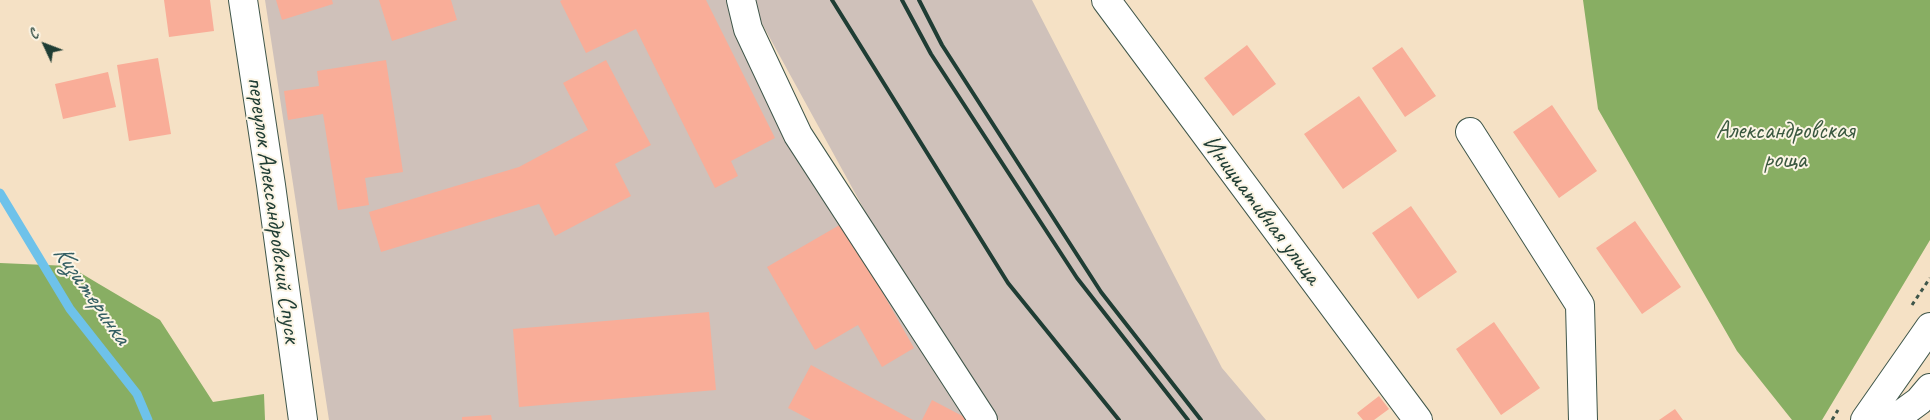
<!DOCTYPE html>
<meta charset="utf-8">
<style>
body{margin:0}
#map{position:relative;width:1930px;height:420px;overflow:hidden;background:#f5e1c5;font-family:Caveat,sans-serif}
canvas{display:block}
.north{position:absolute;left:20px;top:20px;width:50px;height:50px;-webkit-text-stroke:4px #fcf5e5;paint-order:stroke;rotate:313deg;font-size:14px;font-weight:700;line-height:20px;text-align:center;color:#1f3d34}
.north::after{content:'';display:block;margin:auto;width:18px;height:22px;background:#1f3d34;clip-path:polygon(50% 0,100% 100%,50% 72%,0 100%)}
</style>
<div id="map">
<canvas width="1930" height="420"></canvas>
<div class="north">С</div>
</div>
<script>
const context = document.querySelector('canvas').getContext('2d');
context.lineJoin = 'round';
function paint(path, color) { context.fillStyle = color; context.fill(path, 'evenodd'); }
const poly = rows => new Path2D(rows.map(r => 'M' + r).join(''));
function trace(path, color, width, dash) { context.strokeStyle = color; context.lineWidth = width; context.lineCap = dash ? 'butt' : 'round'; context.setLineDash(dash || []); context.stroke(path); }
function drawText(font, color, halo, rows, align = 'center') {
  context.font = font + ' Caveat,sans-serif'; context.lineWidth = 4; context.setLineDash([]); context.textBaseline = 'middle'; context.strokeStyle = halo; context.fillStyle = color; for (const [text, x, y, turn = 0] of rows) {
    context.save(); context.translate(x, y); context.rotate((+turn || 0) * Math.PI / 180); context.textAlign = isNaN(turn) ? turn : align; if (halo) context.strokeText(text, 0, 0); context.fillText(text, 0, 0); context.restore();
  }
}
const industrial = poly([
 [265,0,727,0,767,79,990,420,329,420],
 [749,0,1032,0,1222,368,1266,420,999,420,960,384]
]);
const forest = poly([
 [1583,0,1930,0,1930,240,1822,420,1792,420,1737,351,1598,109],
 [0,263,69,266,99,284,160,320,213,402,264,394,265,420,0,420]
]);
const stream = poly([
 [0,193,70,309,137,394,148,420]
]);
const building = poly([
 [164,0,210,0,214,31,169,37],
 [276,0,332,0,333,4,282,20],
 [379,0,451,0,457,20,392,41],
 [562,0,706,0,775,138,731,161,738,176,715,188,636,29,586,53,560,1],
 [1247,45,1276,84,1233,116,1204,78],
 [1402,47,1436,96,1405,117,1372,68],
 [158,58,171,134,129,141,117,65],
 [386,60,403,172,365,178,369,205,338,210,323,114,288,120,284,91,319,86,317,71],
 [606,60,651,145,615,164,631,196,555,236,539,204,381,252,369,212,519,167,588,130,563,83],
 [108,72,116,107,63,119,55,84],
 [1359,96,1397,151,1343,189,1304,134],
 [1552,105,1597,171,1559,198,1513,132],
 [1411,206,1457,272,1418,299,1372,233],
 [1635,221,1681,287,1642,314,1596,248],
 [843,223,914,348,882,367,858,325,815,350,767,267],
 [709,312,716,390,519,407,513,329],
 [1494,322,1540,388,1501,415,1456,349],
 [811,365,913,420,811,420,788,408],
 [1379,396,1389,409,1374,420,1363,420,1357,413],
 [932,400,970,420,922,420],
 [1675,409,1683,420,1659,420],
 [491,415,492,420,462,420,462,417]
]);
const path = poly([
 [1912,305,1930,278],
 [1832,420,1838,410]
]);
const minor = poly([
 [243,0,271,185,303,420],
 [741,0,748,29,798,135,983,420],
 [1106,0,1418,420],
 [1470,132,1580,305,1583,420],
 [1865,420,1930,327],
 [1893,420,1919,401,1930,388]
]);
const rail = poly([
 [832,0,1008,283,1119,420],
 [902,0,931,54,1077,278,1188,420],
 [919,0,942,45,1101,292,1201,420]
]);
const parkNames = [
 ["Александровская",1785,131],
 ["роща",1785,160]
];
const streetNames = [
 ["переулок Александровский Спуск",273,210,82],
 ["Инициативная улица",1261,210,53]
];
const waterNames = [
 ["Кизитеринка",91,295,55]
];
paint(industrial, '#cfc1ba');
paint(forest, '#88ae63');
trace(stream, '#6ec2ea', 9);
paint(building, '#f9ad98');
trace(minor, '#3f564a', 30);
trace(path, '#3f564a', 3, [4, 4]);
trace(minor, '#fff', 28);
trace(rail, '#1f3d34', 4);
drawText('25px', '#3b5940', '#fcf5e5', parkNames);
drawText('25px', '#1f3d34', '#fcf5e5', streetNames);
drawText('italic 26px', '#335e62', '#fcf5e5', waterNames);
</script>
